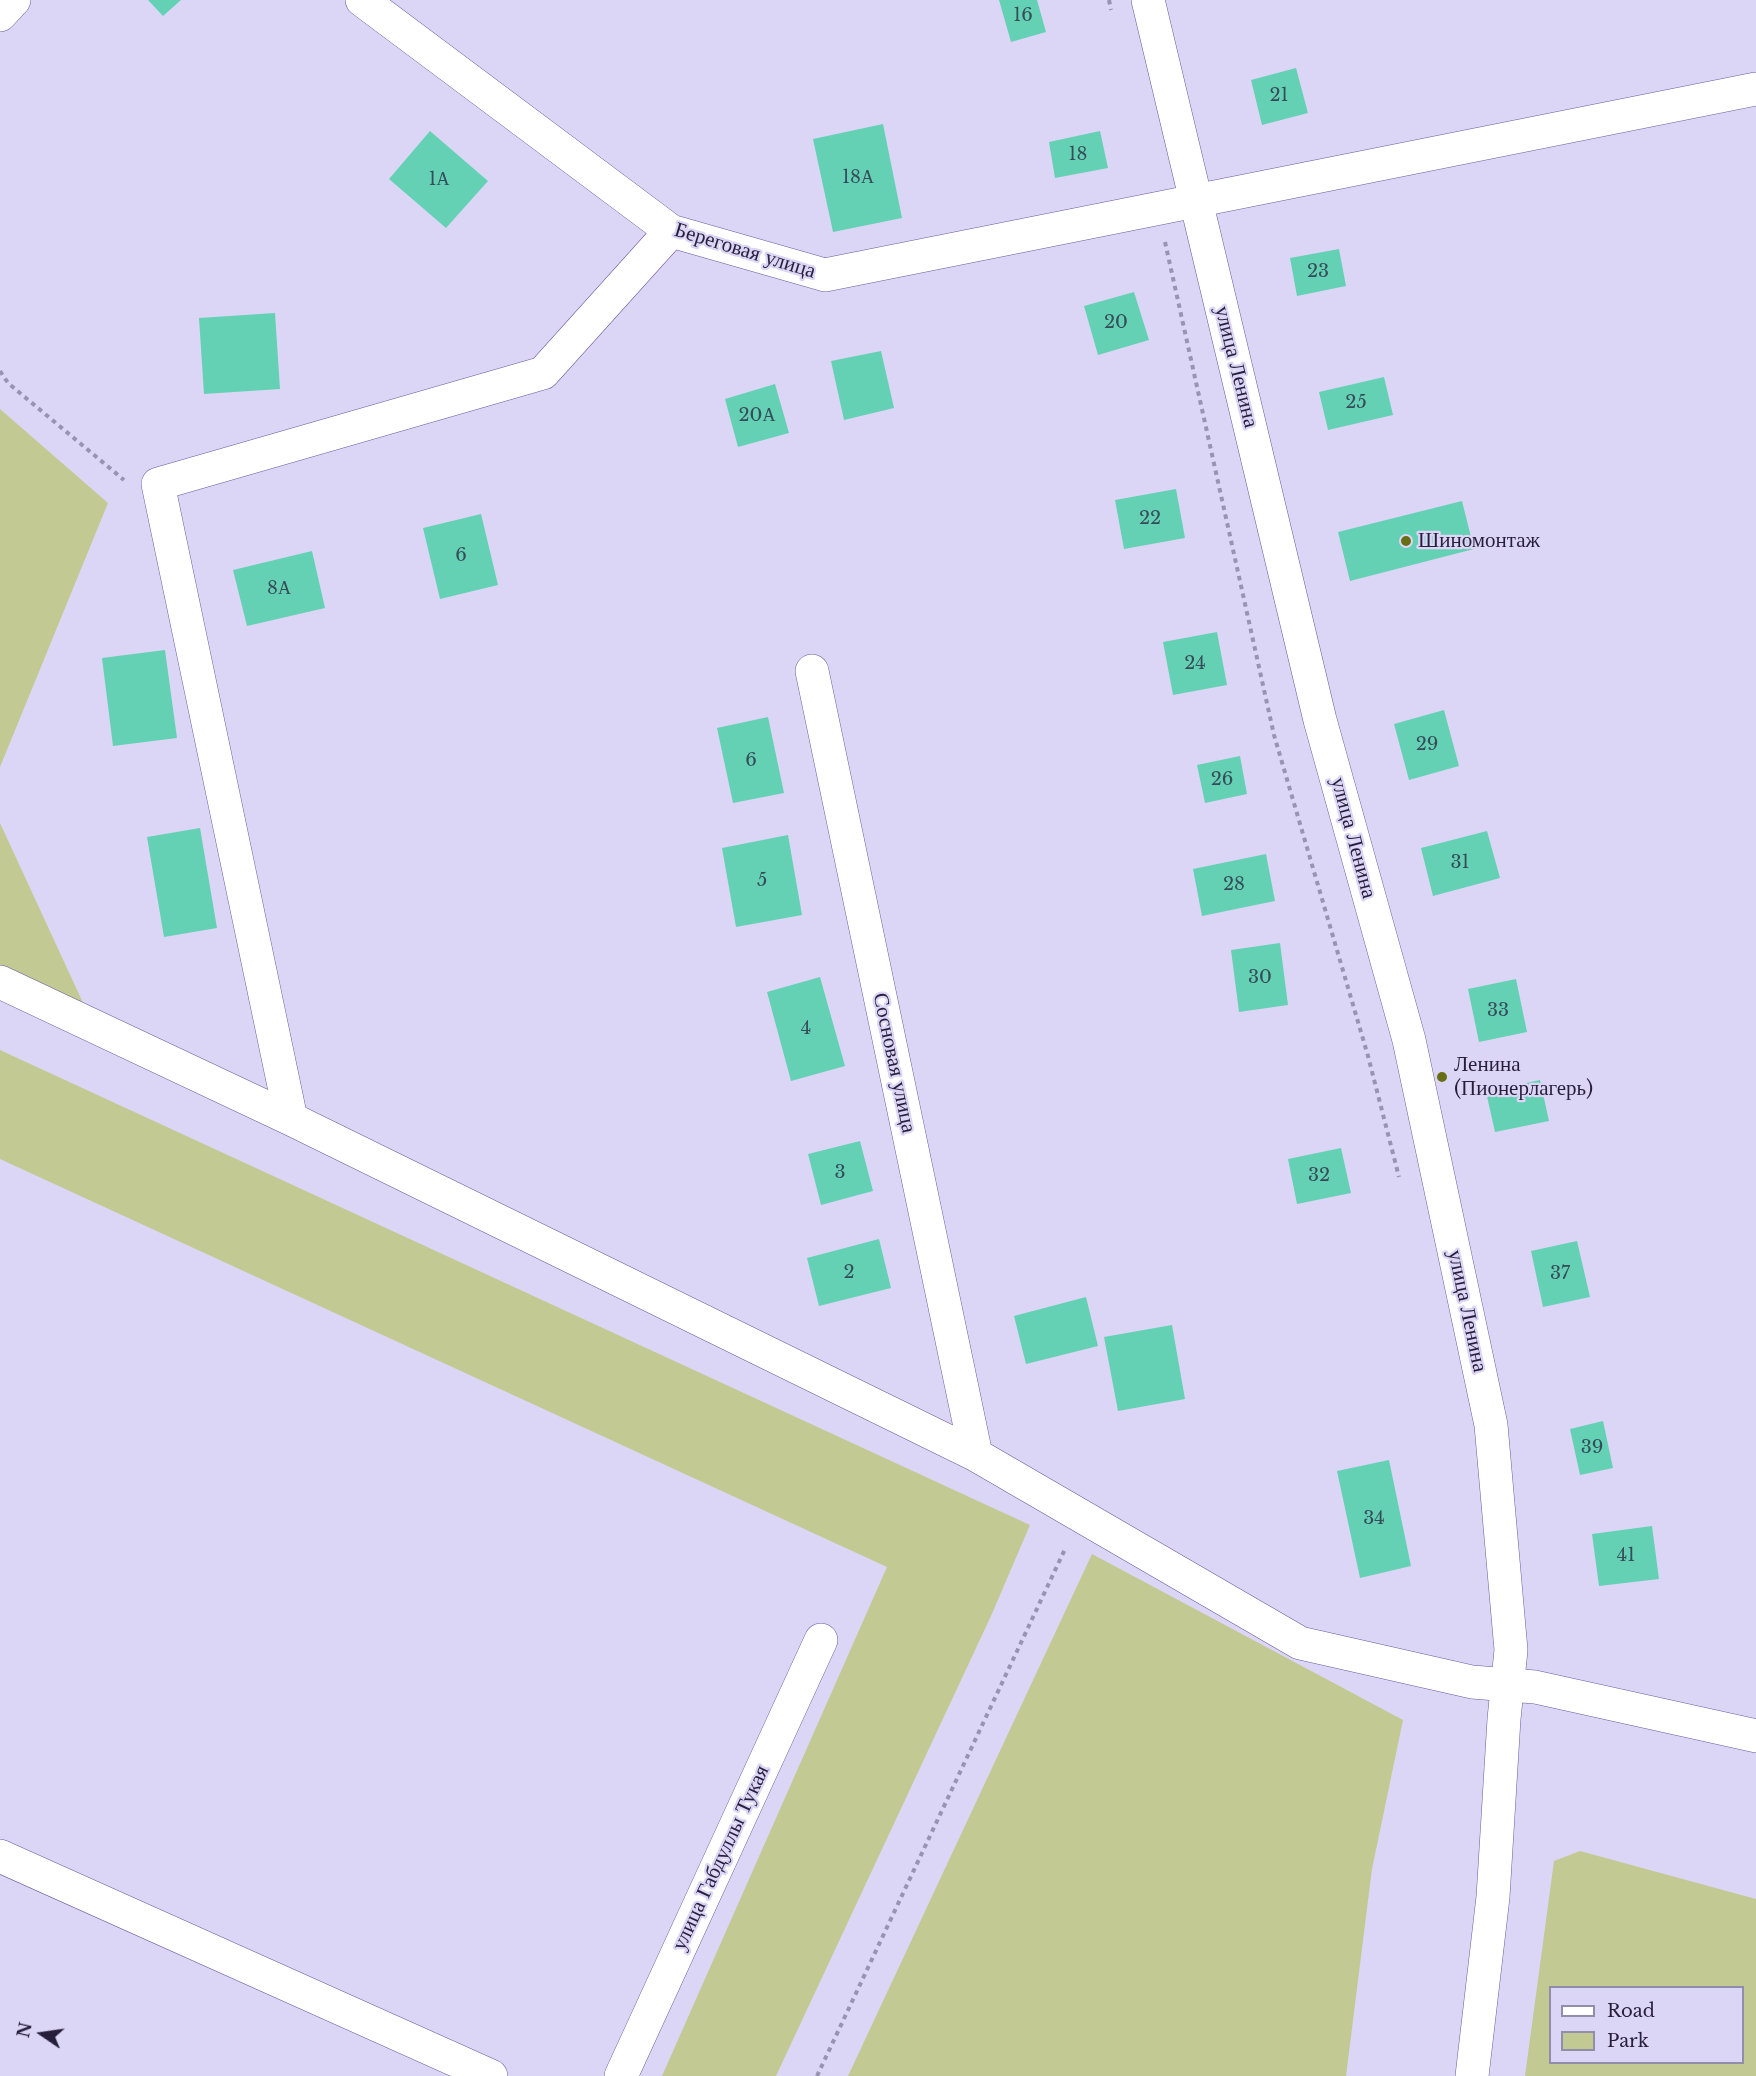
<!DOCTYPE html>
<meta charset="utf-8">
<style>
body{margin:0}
#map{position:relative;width:1756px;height:2076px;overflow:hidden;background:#dcd6f6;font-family:"Libre Baskerville",serif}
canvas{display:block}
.legend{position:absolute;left:1549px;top:1986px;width:195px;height:78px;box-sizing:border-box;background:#dcd6f6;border:2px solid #938dac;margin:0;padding:8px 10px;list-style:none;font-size:18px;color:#261f3c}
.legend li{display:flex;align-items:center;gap:12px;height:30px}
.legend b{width:30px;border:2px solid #938dac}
.north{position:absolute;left:12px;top:2004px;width:60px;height:60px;-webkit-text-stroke:4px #dcd6f6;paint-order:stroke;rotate:283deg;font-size:16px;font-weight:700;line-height:24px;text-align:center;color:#261f3c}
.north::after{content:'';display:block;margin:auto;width:21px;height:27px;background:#261f3c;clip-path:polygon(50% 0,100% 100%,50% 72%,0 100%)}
</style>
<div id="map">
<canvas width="1756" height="2076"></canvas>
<ul class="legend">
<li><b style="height:8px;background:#fff"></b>Road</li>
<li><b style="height:16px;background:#c3c993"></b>Park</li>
</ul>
<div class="north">N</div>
</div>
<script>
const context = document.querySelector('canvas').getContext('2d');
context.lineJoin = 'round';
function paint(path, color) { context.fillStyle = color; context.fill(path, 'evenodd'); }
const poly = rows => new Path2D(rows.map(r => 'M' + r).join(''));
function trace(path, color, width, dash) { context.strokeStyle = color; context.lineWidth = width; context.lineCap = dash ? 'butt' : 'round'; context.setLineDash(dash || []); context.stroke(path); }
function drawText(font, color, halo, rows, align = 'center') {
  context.font = font + ' "Libre Baskerville",serif'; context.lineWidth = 4.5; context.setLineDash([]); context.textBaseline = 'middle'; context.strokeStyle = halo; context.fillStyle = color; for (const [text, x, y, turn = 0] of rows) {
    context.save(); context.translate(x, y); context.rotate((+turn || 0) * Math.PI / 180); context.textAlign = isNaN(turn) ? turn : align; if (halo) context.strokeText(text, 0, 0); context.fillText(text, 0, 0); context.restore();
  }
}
const green = poly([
 [0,409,108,503,0,767],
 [0,823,84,1005,0,965],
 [0,1050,1030,1525,991,1616,776,2076,662,2076,887,1567,0,1159],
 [1092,1554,1403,1720,1372,1869,1346,2076,848,2076],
 [1580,1851,1756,1899,1756,2076,1525,2076,1554,1861],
 [1550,1988,1742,1988,1742,2062,1550,2062]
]);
const building = poly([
 [148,0,181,0,163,16],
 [999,0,1037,0,1046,32,1011,42],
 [1296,68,1308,113,1262,125,1251,80],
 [883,124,902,218,833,232,813,139],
 [430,131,488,181,446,228,389,179],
 [1100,131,1108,168,1055,178,1049,142],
 [1339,249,1346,286,1297,296,1290,258],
 [1134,292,1149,340,1098,355,1084,306],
 [275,313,280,389,204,394,199,318],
 [881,351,894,408,844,420,831,361],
 [1384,377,1393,415,1328,430,1319,392],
 [775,384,789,433,738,447,725,399],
 [1176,489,1185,538,1124,549,1115,500],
 [1462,501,1474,549,1350,581,1338,532],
 [481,514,498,585,440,599,423,528],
 [312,551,325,608,247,626,233,570],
 [1217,632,1227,685,1173,695,1163,642],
 [165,650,177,738,113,746,102,658],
 [1444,710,1459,766,1409,780,1394,724],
 [768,717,784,793,733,803,717,728],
 [1240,756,1247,794,1205,803,1197,765],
 [200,828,217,928,164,937,147,837],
 [1487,831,1500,878,1433,896,1421,848],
 [788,835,802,915,736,927,722,848],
 [1266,854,1275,901,1202,916,1193,869],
 [1280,943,1288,1005,1239,1012,1231,950],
 [820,977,845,1066,791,1081,767,992],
 [1516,979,1527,1032,1479,1042,1468,989],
 [1540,1080,1549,1121,1495,1132,1486,1092],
 [860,1141,873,1191,821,1205,808,1154],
 [1341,1148,1351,1193,1297,1204,1288,1159],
 [879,1239,891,1288,819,1306,807,1258],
 [1577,1241,1590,1297,1543,1307,1531,1251],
 [1086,1297,1098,1346,1026,1364,1014,1316],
 [1172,1325,1185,1399,1118,1411,1104,1337],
 [1603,1421,1613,1468,1580,1475,1570,1429],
 [1389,1460,1411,1566,1360,1578,1337,1471],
 [1652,1526,1659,1579,1599,1586,1592,1534]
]);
const path = poly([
 [1109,0,1111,10],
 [1165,242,1274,735,1368,1056,1399,1177],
 [0,371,8,383,124,480],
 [817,2076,1066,1547]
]);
const minor = poly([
 [362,0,671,231,825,275,1756,89],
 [1148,0,1320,720,1409,1040,1491,1425,1511,1650,1504,1719,1493,1897,1472,2076],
 [0,15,14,0],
 [812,671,976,1455],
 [0,982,291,1119,976,1455,1300,1643,1472,1682,1535,1687,1756,1736],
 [291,1119,158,484,543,373,671,231],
 [0,1856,491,2076],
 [621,2076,821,1640]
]);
const markers = [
 [1406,541,6,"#686e13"],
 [1442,1077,6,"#686e13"]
];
const numberNames = [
 ["16",1023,16],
 ["21",1279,96],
 ["18",1078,155],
 ["18А",858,178],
 ["1А",439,180],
 ["23",1318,272],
 ["20",1116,323],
 ["25",1356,403],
 ["20А",757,416],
 ["22",1150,519],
 ["6",461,556],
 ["8А",279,589],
 ["24",1195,664],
 ["29",1427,745],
 ["6",751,761],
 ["26",1222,780],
 ["31",1460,863],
 ["5",762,881],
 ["28",1234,885],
 ["30",1260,978],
 ["33",1498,1011],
 ["4",806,1029],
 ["3",840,1173],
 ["32",1319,1176],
 ["2",849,1273],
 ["37",1560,1274],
 ["39",1592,1448],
 ["34",1374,1519],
 ["41",1626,1556]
];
const streetNames = [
 ["Береговая улица",745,251,17],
 ["улица Ленина",1236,367,76],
 ["улица Ленина",1353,838,75],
 ["Сосновая улица",894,1063,78],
 ["улица Ленина",1467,1311,78],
 ["улица Габдуллы Тукая",721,1858,-65]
];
const poiNames = [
 ["Шиномонтаж",1418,541],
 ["Ленина",1454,1065],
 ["(Пионерлагерь)",1454,1089]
];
paint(green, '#c3c993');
paint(building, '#64d1b4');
trace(minor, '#6a599f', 34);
trace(path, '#9993b2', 4, [4.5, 4.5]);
trace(minor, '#fff', 33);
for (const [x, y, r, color] of markers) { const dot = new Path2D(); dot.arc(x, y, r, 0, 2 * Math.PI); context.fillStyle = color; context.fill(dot); trace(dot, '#dcd6f6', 2); }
drawText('18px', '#364c5a', null, numberNames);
drawText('21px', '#261f3c', '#dcd6f6', streetNames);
drawText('21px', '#261f3c', '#dcd6f6', poiNames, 'left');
</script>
